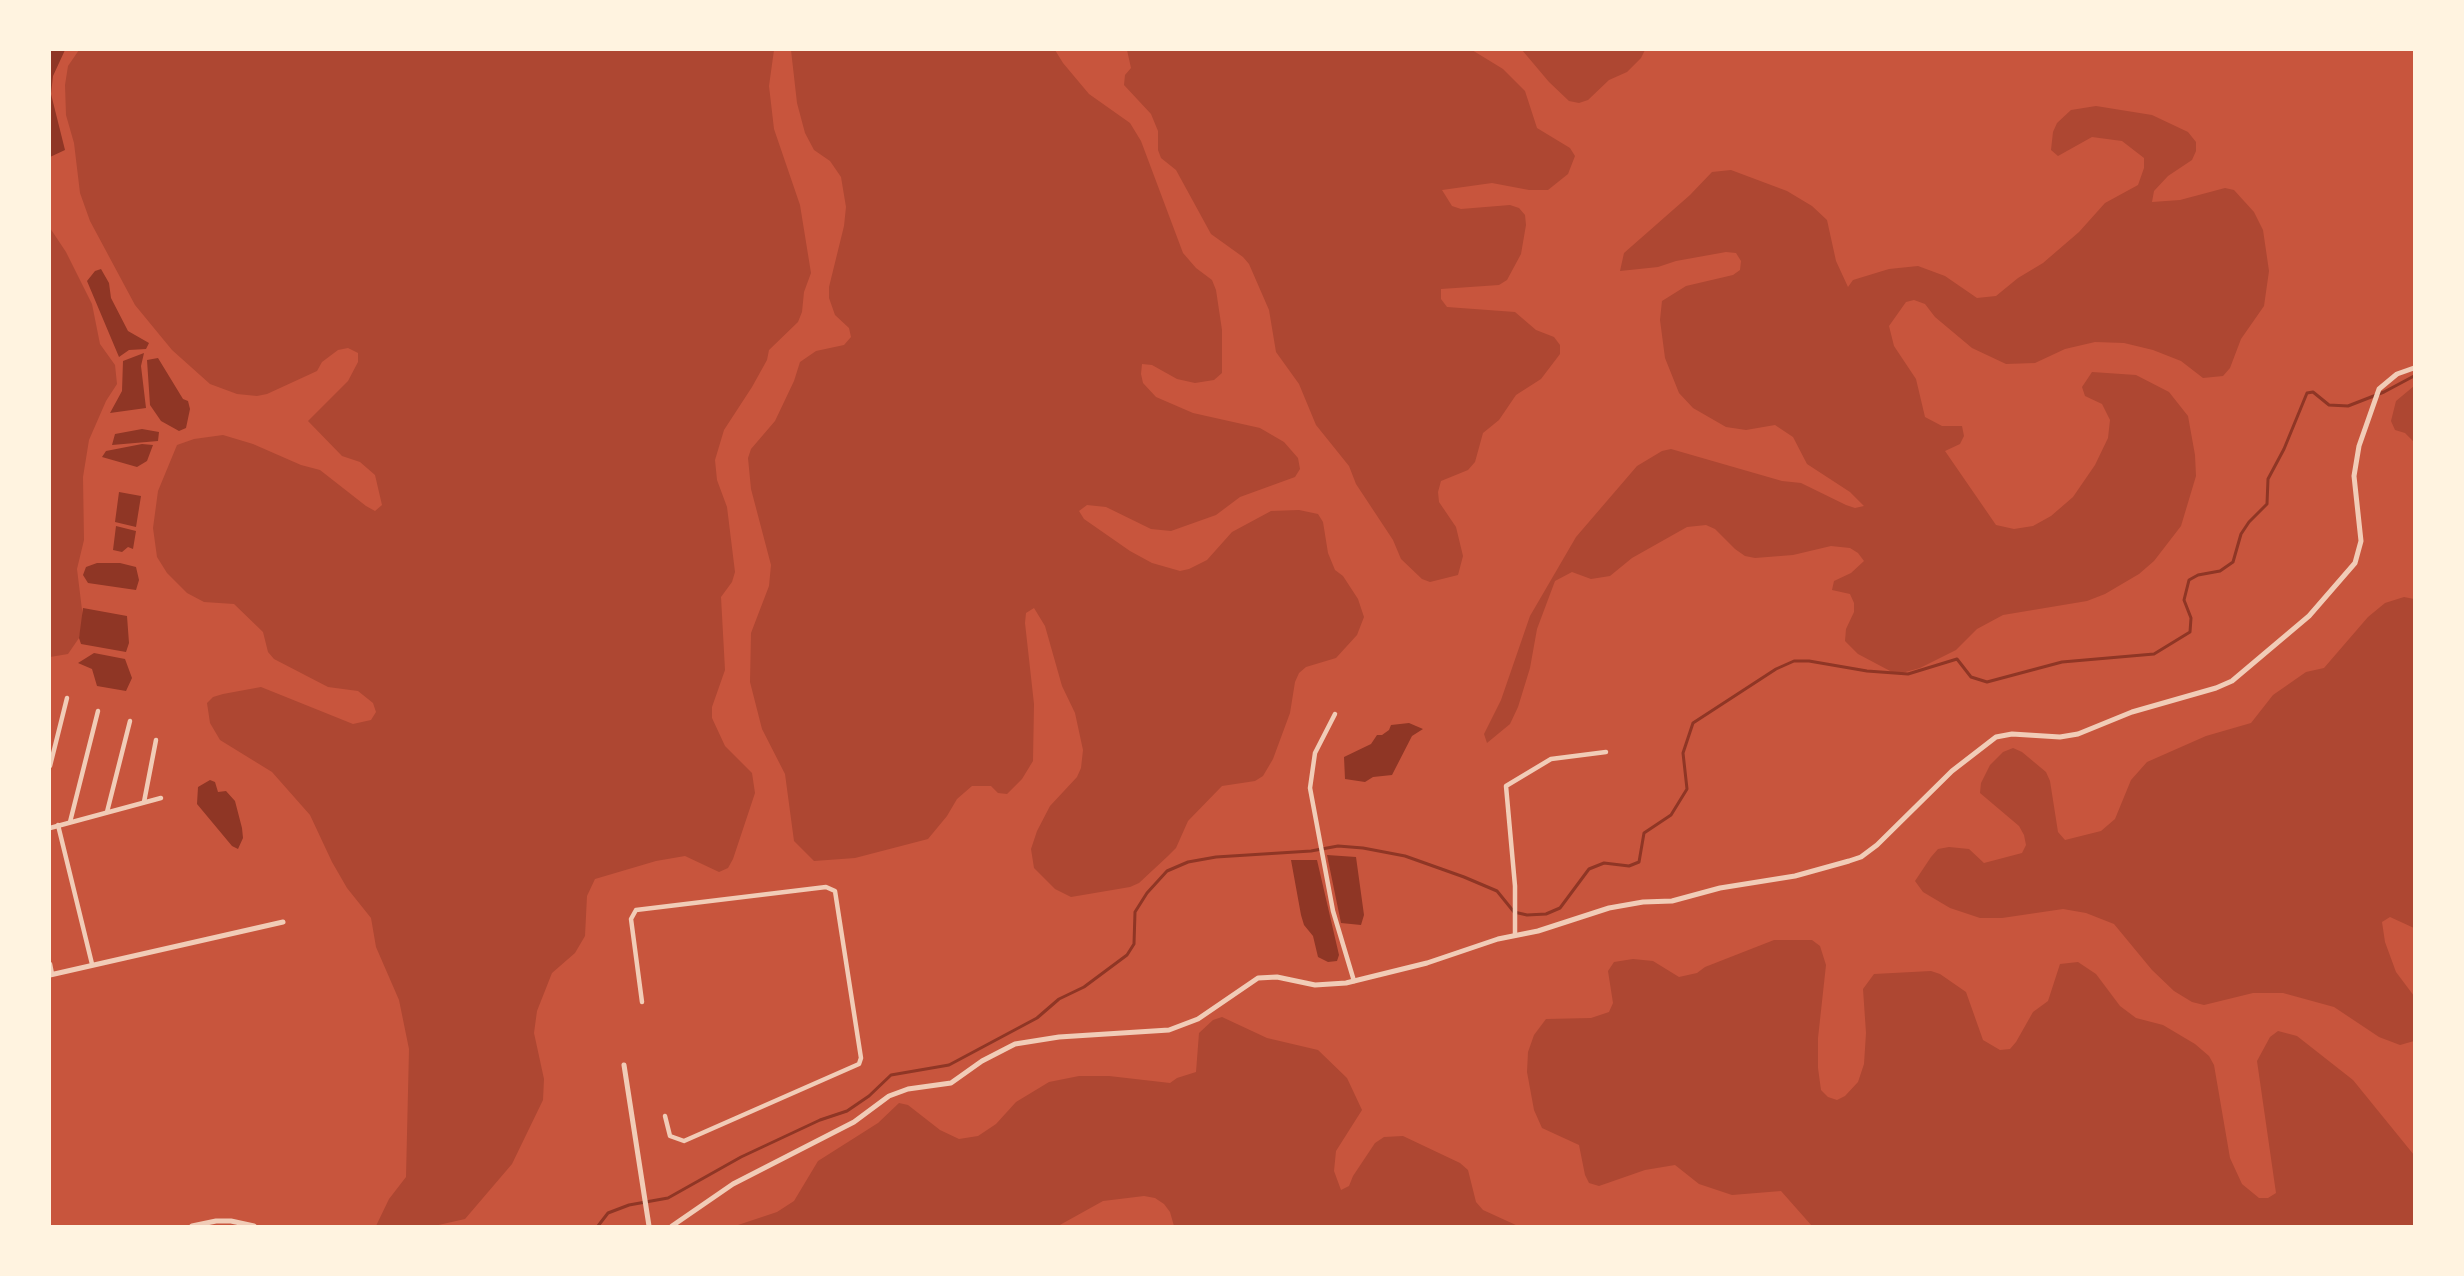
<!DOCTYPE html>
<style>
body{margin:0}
#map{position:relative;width:2464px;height:1276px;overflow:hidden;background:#c8553d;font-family:Poppins,sans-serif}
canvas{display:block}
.frame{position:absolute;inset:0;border:51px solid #fff3e0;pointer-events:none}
</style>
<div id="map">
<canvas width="2464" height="1276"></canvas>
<div class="frame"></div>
</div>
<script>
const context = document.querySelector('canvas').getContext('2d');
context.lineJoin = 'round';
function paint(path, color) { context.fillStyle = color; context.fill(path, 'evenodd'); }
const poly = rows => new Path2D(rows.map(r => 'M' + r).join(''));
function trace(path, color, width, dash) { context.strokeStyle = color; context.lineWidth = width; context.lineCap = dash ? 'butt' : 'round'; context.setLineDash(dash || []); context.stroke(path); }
const green = poly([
 [79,50,774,50,769,86,774,129,800,205,811,273,804,292,802,312,798,322,769,350,767,360,752,387,724,430,715,460,717,480,727,507,735,572,732,582,721,597,725,670,712,707,712,718,725,746,752,773,755,793,733,859,728,868,719,872,685,856,656,861,595,879,587,896,585,936,575,953,552,973,537,1011,534,1033,544,1079,543,1100,512,1164,465,1219,434,1226,376,1226,389,1199,406,1177,409,1049,399,1000,376,947,371,918,347,888,332,862,310,815,272,772,220,740,210,723,207,703,213,697,223,694,261,687,353,724,371,720,376,712,373,703,358,691,328,687,274,659,268,652,263,632,234,604,204,602,187,593,167,573,157,557,153,528,158,491,177,445,194,439,223,435,253,444,301,465,320,470,366,506,375,511,382,505,375,475,360,462,342,456,308,421,348,381,358,362,358,353,348,348,338,350,322,362,317,371,267,394,257,396,237,394,210,384,172,350,135,305,90,221,80,193,74,143,66,115,65,85,68,66],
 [791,50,1055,50,1063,63,1089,94,1130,123,1141,141,1183,253,1196,268,1212,280,1216,290,1222,330,1222,373,1214,380,1195,383,1177,379,1152,365,1142,364,1141,374,1143,383,1156,397,1193,413,1260,428,1284,442,1298,458,1300,469,1295,477,1240,497,1216,515,1171,531,1151,529,1106,507,1087,505,1079,511,1084,519,1130,551,1152,563,1180,571,1189,569,1207,560,1232,532,1271,511,1299,510,1318,514,1323,522,1328,553,1335,570,1343,576,1358,599,1364,617,1357,635,1336,658,1306,667,1299,673,1295,682,1290,713,1273,759,1263,776,1255,781,1222,786,1188,821,1176,848,1168,856,1139,883,1130,887,1071,897,1055,889,1034,868,1031,849,1037,831,1050,806,1077,777,1081,768,1083,750,1075,713,1062,686,1045,626,1034,608,1026,613,1025,623,1034,704,1033,761,1022,779,1007,794,998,793,991,786,972,786,957,799,947,816,928,839,855,858,814,861,794,841,785,774,762,729,750,682,751,633,769,586,771,565,751,489,748,458,751,449,775,421,794,381,800,362,816,351,844,345,851,337,849,328,835,315,829,298,829,287,844,226,846,207,841,177,830,161,814,150,805,133,797,103],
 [1127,50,1472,50,1503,69,1525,91,1537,128,1570,148,1575,156,1568,174,1548,190,1529,190,1492,183,1442,190,1452,206,1461,209,1510,205,1519,208,1525,215,1526,225,1521,254,1507,280,1499,285,1441,289,1441,299,1447,307,1515,312,1536,330,1554,337,1560,345,1560,354,1541,379,1516,395,1499,420,1483,433,1475,462,1468,470,1441,481,1438,492,1439,502,1456,527,1463,556,1458,575,1430,582,1422,579,1401,559,1393,540,1356,484,1349,466,1316,425,1299,384,1276,352,1269,310,1249,264,1243,257,1211,234,1176,170,1161,158,1158,150,1158,131,1151,114,1124,85,1125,75,1131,68],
 [1522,50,1645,50,1641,58,1627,72,1609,80,1588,100,1579,103,1569,101,1549,82],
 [2096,106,2152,115,2188,132,2196,142,2196,151,2192,160,2168,176,2154,191,2152,202,2180,200,2225,188,2234,190,2254,212,2263,230,2269,271,2264,306,2241,339,2230,368,2223,376,2203,378,2181,361,2153,350,2124,343,2095,342,2065,349,2035,363,2006,364,1972,348,1935,317,1925,304,1914,300,1906,302,1889,326,1894,346,1916,379,1925,417,1942,426,1962,426,1964,436,1960,444,1945,451,1996,525,2014,529,2033,526,2051,516,2073,497,2095,465,2108,438,2110,420,2102,404,2085,396,2082,387,2092,372,2136,375,2169,392,2188,416,2195,455,2196,476,2181,526,2154,561,2139,574,2105,594,2087,601,2003,615,1977,629,1956,650,1920,668,1902,673,1892,672,1858,654,1845,641,1846,629,1854,612,1854,603,1850,594,1832,590,1834,581,1851,573,1864,561,1858,553,1850,548,1831,546,1793,555,1755,558,1745,556,1735,549,1715,529,1706,525,1687,527,1632,558,1610,576,1591,579,1572,572,1555,581,1537,629,1530,668,1518,707,1510,724,1487,743,1484,734,1501,700,1530,616,1576,537,1637,466,1662,451,1671,449,1782,481,1801,483,1846,505,1855,508,1864,506,1850,492,1807,464,1793,437,1775,425,1746,430,1726,427,1693,408,1679,393,1665,358,1660,320,1662,301,1686,286,1733,275,1740,270,1741,261,1736,253,1726,252,1676,261,1658,267,1620,271,1624,253,1690,195,1712,172,1731,170,1787,191,1812,206,1827,220,1836,261,1848,287,1853,280,1889,269,1918,266,1945,276,1977,298,1996,296,2018,278,2043,263,2079,232,2105,203,2138,185,2144,168,2144,158,2122,141,2092,137,2058,156,2051,150,2053,132,2057,123,2071,110],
 [50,228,66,252,92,304,100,344,115,365,117,384,106,401,89,440,83,477,84,540,77,569,83,618,79,638,68,654,50,657],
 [2414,386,2414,442,2405,433,2395,430,2391,421,2396,401],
 [2404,597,2414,599,2414,928,2390,917,2382,922,2385,942,2396,972,2414,996,2414,1041,2400,1045,2379,1037,2334,1007,2283,993,2253,993,2204,1005,2192,1002,2174,991,2152,970,2114,924,2086,913,2063,909,2002,918,1980,918,1950,908,1923,892,1915,881,1931,857,1938,849,1949,847,1969,849,1984,863,2022,853,2026,845,2024,835,2019,826,1980,793,1981,783,1990,765,2003,752,2013,748,2022,752,2046,772,2050,781,2058,832,2065,840,2101,831,2115,819,2131,780,2147,762,2206,736,2251,723,2273,695,2306,672,2324,668,2368,617,2385,603],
 [1774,940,1812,940,1820,946,1826,965,1818,1038,1818,1068,1821,1090,1828,1097,1837,1100,1845,1096,1858,1082,1864,1064,1866,1033,1863,989,1874,974,1931,971,1940,974,1966,992,1983,1040,2000,1050,2010,1049,2016,1042,2033,1012,2048,1001,2060,964,2078,962,2096,974,2120,1006,2136,1018,2163,1025,2195,1044,2209,1056,2214,1065,2230,1158,2242,1184,2259,1198,2268,1198,2276,1193,2257,1061,2270,1037,2278,1031,2297,1036,2353,1080,2414,1155,2414,1226,1812,1226,1781,1191,1732,1195,1699,1184,1675,1165,1645,1170,1599,1186,1589,1183,1585,1175,1579,1145,1542,1128,1534,1110,1527,1072,1528,1052,1534,1035,1546,1019,1591,1018,1609,1012,1613,1003,1608,971,1614,962,1633,959,1653,961,1679,977,1697,973,1705,967],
 [1222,1017,1267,1038,1318,1050,1347,1078,1362,1110,1336,1151,1334,1171,1341,1190,1349,1186,1353,1176,1375,1143,1384,1137,1403,1136,1460,1163,1468,1170,1476,1202,1483,1210,1518,1226,1174,1226,1170,1212,1164,1204,1155,1198,1144,1196,1103,1201,1058,1226,735,1226,777,1212,794,1201,818,1161,878,1123,899,1103,908,1105,940,1130,959,1139,978,1136,996,1124,1016,1102,1049,1082,1079,1076,1109,1076,1170,1083,1177,1078,1196,1072,1199,1033,1213,1020]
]);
const water = poly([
 [50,50,65,50,53,76,51,94,65,150,50,157],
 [101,269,109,283,111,298,128,331,149,343,146,349,129,350,119,357,87,281,95,271],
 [144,353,141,366,146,408,110,413,122,391,123,361],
 [158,358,183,399,188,401,190,409,186,428,179,431,161,421,150,405,147,360],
 [142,429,159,432,158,441,112,445,115,434],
 [142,444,153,445,147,461,137,467,102,457,106,451],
 [119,492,141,496,136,527,115,522],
 [116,526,136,531,133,549,128,547,122,552,113,550],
 [97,563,120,563,136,567,139,580,136,590,88,583,83,575,86,567],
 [83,608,127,616,129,643,126,652,81,644,79,638],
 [94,653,125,659,132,678,126,691,97,686,92,669,78,663],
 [1409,723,1423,729,1412,736,1392,775,1373,777,1365,782,1345,779,1344,757,1371,744,1377,735,1382,735,1389,730,1391,725],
 [210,780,215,782,218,792,226,791,235,801,242,828,243,838,238,849,232,846,197,804,198,787],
 [1327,855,1356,857,1364,915,1361,925,1341,923],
 [1291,860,1317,860,1339,955,1337,961,1328,962,1318,957,1313,936,1304,925,1301,915]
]);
const stream = poly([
 [598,1226,608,1213,629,1205,668,1198,741,1157,820,1120,847,1111,869,1096,891,1075,949,1065,1037,1018,1059,999,1084,987,1127,955,1134,944,1135,912,1147,893,1167,871,1188,862,1216,857,1311,851,1338,846,1363,848,1405,856,1464,877,1497,891,1514,912,1527,915,1546,914,1560,908,1589,869,1604,863,1629,866,1639,862,1644,833,1671,815,1687,789,1683,753,1693,723,1776,669,1794,661,1809,661,1867,671,1908,674,1957,659,1971,677,1987,682,2062,662,2154,654,2190,632,2191,618,2184,600,2189,580,2198,575,2220,571,2233,562,2241,534,2249,522,2267,504,2268,479,2284,449,2307,393,2313,392,2329,405,2348,406,2384,392,2414,376]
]);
const minor = poly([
 [1335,714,1315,753,1310,788,1333,911,1354,981],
 [50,766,67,698],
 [144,802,156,740],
 [107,812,130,721],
 [70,822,98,711],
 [58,825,92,964],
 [50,828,161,798],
 [1515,935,1515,886,1506,786,1551,759,1606,752],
 [50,964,52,974],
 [642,1002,631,919,636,910,826,887,835,891,861,1058,859,1064,684,1141,670,1136,665,1116]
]);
const tertiary = poly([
 [50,975,283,922],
 [624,1065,649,1226],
 [192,1226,216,1221,231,1221,254,1226],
 [672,1226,733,1184,854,1122,889,1096,908,1089,951,1083,982,1061,1015,1044,1059,1037,1169,1030,1198,1019,1258,978,1277,977,1315,985,1346,983,1427,963,1498,939,1538,931,1609,908,1643,902,1672,901,1720,888,1795,876,1849,861,1861,857,1877,845,1952,771,1996,737,2012,734,2060,737,2078,734,2132,712,2216,688,2232,681,2309,616,2355,563,2361,541,2354,476,2359,446,2379,389,2397,374,2414,368]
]);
paint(green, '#ae4732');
paint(water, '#8f3625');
trace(stream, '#8f3625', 3);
trace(minor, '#f1ccb7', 4.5);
trace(tertiary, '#f1ccb7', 5);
</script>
